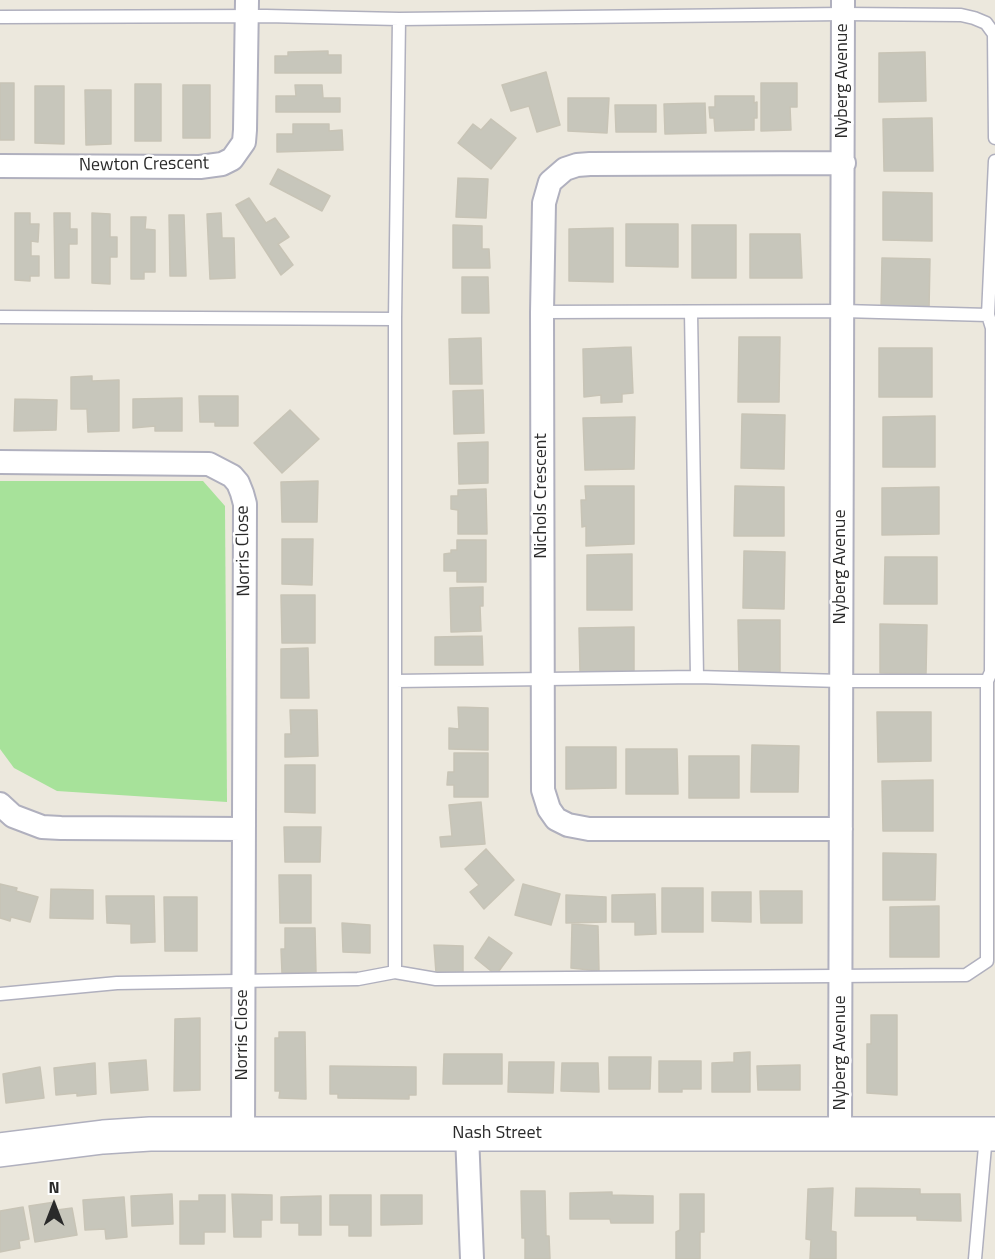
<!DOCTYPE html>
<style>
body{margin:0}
#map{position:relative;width:995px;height:1259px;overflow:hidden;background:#ece8dd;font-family:"Titillium Web",sans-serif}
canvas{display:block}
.north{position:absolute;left:24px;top:1175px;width:60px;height:60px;-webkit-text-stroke:4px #fff;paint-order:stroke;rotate:0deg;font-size:16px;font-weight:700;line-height:24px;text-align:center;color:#2a2a2a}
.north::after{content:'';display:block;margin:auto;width:21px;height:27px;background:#2a2a2a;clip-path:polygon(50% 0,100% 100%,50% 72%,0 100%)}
</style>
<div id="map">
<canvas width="995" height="1259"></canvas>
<div class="north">N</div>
</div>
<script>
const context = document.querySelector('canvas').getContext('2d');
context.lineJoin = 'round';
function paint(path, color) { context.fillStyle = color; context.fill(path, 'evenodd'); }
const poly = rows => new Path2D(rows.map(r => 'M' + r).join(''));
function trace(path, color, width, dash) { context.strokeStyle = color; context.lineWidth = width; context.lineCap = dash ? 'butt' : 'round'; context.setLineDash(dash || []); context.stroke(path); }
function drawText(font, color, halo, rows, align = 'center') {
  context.font = font + ' "Titillium Web",sans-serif'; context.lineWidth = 5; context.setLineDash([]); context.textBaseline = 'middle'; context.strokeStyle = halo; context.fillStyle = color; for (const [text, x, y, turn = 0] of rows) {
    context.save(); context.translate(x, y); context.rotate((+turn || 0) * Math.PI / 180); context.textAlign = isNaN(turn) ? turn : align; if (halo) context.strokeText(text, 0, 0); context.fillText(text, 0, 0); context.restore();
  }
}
const green = poly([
 [0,481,203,481,225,506,227,802,57,791,14,768,0,749]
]);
const building = poly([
 [328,51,328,55,341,55,341,73,275,73,275,56,288,56,288,52,328,51],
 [925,52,926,101,879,102,879,53,925,52],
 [546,72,560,125,537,132,529,106,511,111,502,85,546,72],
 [0,83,14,83,14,140,0,140,0,83],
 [761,83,797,83,797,107,790,107,791,130,761,131,761,83],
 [135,84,161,84,161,141,135,141,135,84],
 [183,85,210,85,210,138,183,138,183,85],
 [295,85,322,85,323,98,340,98,340,112,276,112,276,96,296,96,295,85],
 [35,86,64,86,64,144,35,143,35,86],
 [85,90,111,90,111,144,86,145,85,90],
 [715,96,754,96,754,103,757,102,757,118,754,118,754,130,715,131,714,118,710,118,709,107,715,107,715,96],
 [568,98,609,98,607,133,568,131,568,98],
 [705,103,706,133,665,134,664,104,705,103],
 [615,105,656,105,656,132,616,132,615,105],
 [932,118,933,171,884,171,883,119,932,118],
 [491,119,516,138,491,169,458,143,473,124,481,130,491,119],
 [293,124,329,124,329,131,342,130,343,150,277,152,277,134,293,134,293,124],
 [278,169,330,196,322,211,270,184,278,169],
 [458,178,488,179,486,218,456,217,458,178],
 [883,192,932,193,932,241,883,240,883,192],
 [249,198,266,223,275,218,289,237,278,244,293,265,281,275,236,205,249,198],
 [15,213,30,213,30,224,39,224,38,242,31,241,31,256,39,256,39,276,30,276,30,281,15,280,15,213],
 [54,213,70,213,70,229,77,229,77,244,69,244,69,278,55,278,54,213],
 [92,213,110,214,110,237,117,237,117,257,110,257,110,284,92,283,92,213],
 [221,213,222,238,234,238,235,278,210,279,207,214,221,213],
 [169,215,184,215,186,276,170,276,169,215],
 [131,217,146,217,145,229,155,230,155,272,144,272,144,279,131,279,131,217],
 [626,224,678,224,678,267,626,266,626,224],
 [453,225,482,226,482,249,489,249,490,268,453,268,453,225],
 [692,225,736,225,736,278,692,278,692,225],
 [613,228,613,282,569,281,569,229,613,228],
 [750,234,800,234,802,278,750,278,750,234],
 [882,258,930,259,929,310,881,310,882,258],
 [462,277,488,277,489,313,462,313,462,277],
 [739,337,780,337,779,402,738,402,739,337],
 [481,338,482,384,450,384,449,339,481,338],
 [631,347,633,393,622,394,622,402,601,403,601,395,584,397,583,349,631,347],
 [879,348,932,348,932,397,879,397,879,348],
 [92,376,92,381,119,380,119,431,88,432,87,409,71,409,71,377,92,376],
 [483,390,484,433,454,434,453,391,483,390],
 [199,396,238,396,238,426,215,426,215,422,200,422,199,396],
 [182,398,182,431,155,431,155,426,133,428,133,399,182,398],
 [15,399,57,400,56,430,14,431,15,399],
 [290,410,319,439,282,473,254,443,290,410],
 [742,414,785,415,784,469,741,468,742,414],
 [935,416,935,467,883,467,883,417,935,416],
 [635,417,634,469,585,470,583,418,635,417],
 [488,442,488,483,459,484,458,443,488,442],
 [318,481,317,522,282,522,281,482,318,481],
 [585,486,634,486,634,544,586,546,586,526,582,527,581,500,586,500,585,486],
 [735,486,784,487,784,536,734,536,735,486],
 [939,487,939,534,882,535,882,488,939,487],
 [486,489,487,534,458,534,458,510,451,509,451,496,458,496,458,490,486,489],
 [282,539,313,539,312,585,282,584,282,539],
 [457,540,486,540,486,582,457,582,457,571,444,571,444,554,451,553,451,550,457,550,457,540],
 [744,551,785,552,784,609,743,608,744,551],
 [632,554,632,610,587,610,587,555,632,554],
 [885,557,937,557,937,604,884,604,885,557],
 [483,587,483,606,480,606,481,631,451,632,450,588,483,587],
 [281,595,315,595,315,643,282,643,281,595],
 [738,620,780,620,780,676,739,676,738,620],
 [880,624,927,625,926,674,880,673,880,624],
 [634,627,634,671,580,672,579,628,634,627],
 [482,636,483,665,435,665,435,637,482,636],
 [308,648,309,698,281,698,281,649,308,648],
 [458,707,488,708,488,750,449,749,449,728,459,729,458,707],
 [290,710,317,710,318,756,285,757,285,734,291,734,290,710],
 [877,712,931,712,931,761,878,762,877,712],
 [752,745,799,746,798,792,751,792,752,745],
 [566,747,616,747,616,788,566,789,566,747],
 [626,749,677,749,678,794,626,794,626,749],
 [454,753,488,753,488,797,454,797,454,785,447,785,448,772,454,772,454,753],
 [689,756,739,756,739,798,689,798,689,756],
 [285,765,315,765,315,813,285,812,285,765],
 [933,780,933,831,883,831,882,781,933,780],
 [481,802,485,844,441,847,440,837,452,836,449,805,481,802],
 [284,827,321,827,320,862,285,862,284,827],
 [486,849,514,880,484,909,470,892,479,885,465,869,486,849],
 [883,853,936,854,935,900,883,900,883,853],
 [279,875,311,875,311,923,280,923,279,875],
 [0,884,17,888,16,891,38,897,30,922,11,917,10,921,0,918,0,884],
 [523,884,560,894,551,925,515,915,523,884],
 [662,888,703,888,703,932,662,932,662,888],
 [51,889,93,890,93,919,50,918,51,889],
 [760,891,802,891,802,923,761,923,760,891],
 [712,892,751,892,751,922,712,921,712,892],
 [655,894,656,934,635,935,635,922,612,922,612,895,655,894],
 [566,895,606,897,606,922,566,923,566,895],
 [106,896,154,896,155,942,131,943,131,924,107,923,106,896],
 [164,897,197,897,197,951,165,951,164,897],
 [939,906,939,957,890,957,890,907,939,906],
 [342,923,370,925,370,953,343,952,342,923],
 [572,924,598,926,599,971,571,968,572,924],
 [285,928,315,928,316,973,282,973,281,949,285,949,285,928],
 [489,937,512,953,496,975,475,958,489,937],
 [434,945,463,946,463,974,436,973,434,945],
 [871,1015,897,1015,897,1095,867,1093,867,1044,871,1044,871,1015],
 [200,1018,200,1090,174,1091,175,1019,200,1018],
 [279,1032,305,1032,306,1099,279,1098,280,1091,275,1091,275,1038,279,1038,279,1032],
 [750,1052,750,1092,712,1092,712,1063,734,1062,734,1053,750,1052],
 [444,1054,502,1054,502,1084,443,1084,444,1054],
 [609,1057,651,1057,650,1089,609,1089,609,1057],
 [146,1060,148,1090,111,1093,109,1063,146,1060],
 [659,1061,701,1061,701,1089,682,1089,682,1092,659,1092,659,1061],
 [509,1062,554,1062,553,1093,508,1092,509,1062],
 [95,1063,96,1094,77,1096,77,1093,56,1095,54,1068,95,1063],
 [562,1063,598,1063,599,1092,561,1091,562,1063],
 [800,1065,800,1090,758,1090,757,1066,800,1065],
 [330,1066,416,1067,416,1095,409,1095,409,1099,338,1098,338,1094,330,1094,330,1066],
 [40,1067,44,1098,6,1103,3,1074,40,1067],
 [833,1188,831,1231,836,1232,836,1259,810,1259,811,1240,806,1239,808,1189,833,1188],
 [856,1188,920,1189,920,1194,960,1194,961,1221,917,1220,917,1216,855,1216,856,1188],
 [521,1191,545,1191,546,1236,549,1236,550,1259,525,1259,525,1238,522,1238,521,1191],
 [612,1192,612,1195,653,1196,653,1223,611,1223,610,1219,570,1219,570,1193,612,1192],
 [172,1194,173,1224,132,1226,131,1196,172,1194],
 [232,1194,272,1195,272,1220,261,1220,261,1237,234,1237,232,1194],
 [680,1194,704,1194,704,1232,700,1232,700,1259,676,1259,676,1232,680,1230,680,1194],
 [199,1195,225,1195,225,1232,204,1232,204,1244,180,1244,180,1201,199,1201,199,1195],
 [330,1195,371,1195,371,1236,349,1236,349,1225,330,1225,330,1195],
 [381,1195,422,1195,422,1224,381,1225,381,1195],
 [321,1196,321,1235,299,1235,299,1223,281,1223,281,1197,321,1196],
 [124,1197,127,1237,106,1239,105,1229,85,1230,83,1200,124,1197],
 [55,1202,57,1210,72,1208,77,1235,35,1242,29,1206,55,1202],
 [23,1207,29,1239,19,1241,20,1248,0,1252,0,1211,23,1207]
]);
const lane = poly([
 [0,17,266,16,399,19,843,14,961,15,974,18,986,23,994,34,995,138],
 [542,312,843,311,988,315],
 [691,312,697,677],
 [0,317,395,319],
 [395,681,697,677,841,681,987,681],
 [395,972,395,319,399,19],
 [0,994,117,983,358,979,395,972,436,979,966,975,987,961,987,681,991,672,992,328,988,315,995,161],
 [975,1259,986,1135]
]);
const street = poly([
 [0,166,200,167,222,164,232,159,244,142,245,130,247,0],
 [0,462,209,464,232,476,238,483,242,493,245,504,243,1134],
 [0,804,13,816,42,827,61,828,244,829],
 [841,829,589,829,568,825,556,819,549,809,543,790,542,312,544,203,550,182,565,169,577,165,590,164,844,163],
 [467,1134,472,1259],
 [840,1134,843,0]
]);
const secondary = poly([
 [0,1150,103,1137,150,1134,995,1134]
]);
const streetNames = [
 ["Nyberg Avenue",843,81,-90],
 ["Newton Crescent",144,165,-1],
 ["Nichols Crescent",542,496,-90],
 ["Norris Close",244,551,-91],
 ["Nyberg Avenue",841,567,-90],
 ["Norris Close",243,1035,-90],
 ["Nyberg Avenue",841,1053,-90],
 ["Nash Street",497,1134]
];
paint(green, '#a7e29a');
paint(building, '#c7c6bb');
trace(building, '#c8c4b6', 1.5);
trace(lane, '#b0b0be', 15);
trace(street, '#b0b0be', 26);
trace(secondary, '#b0b0be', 36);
trace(lane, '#fff', 12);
trace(street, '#fff', 22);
trace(secondary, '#fff', 33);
drawText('18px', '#2a2a2a', '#fff', streetNames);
</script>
